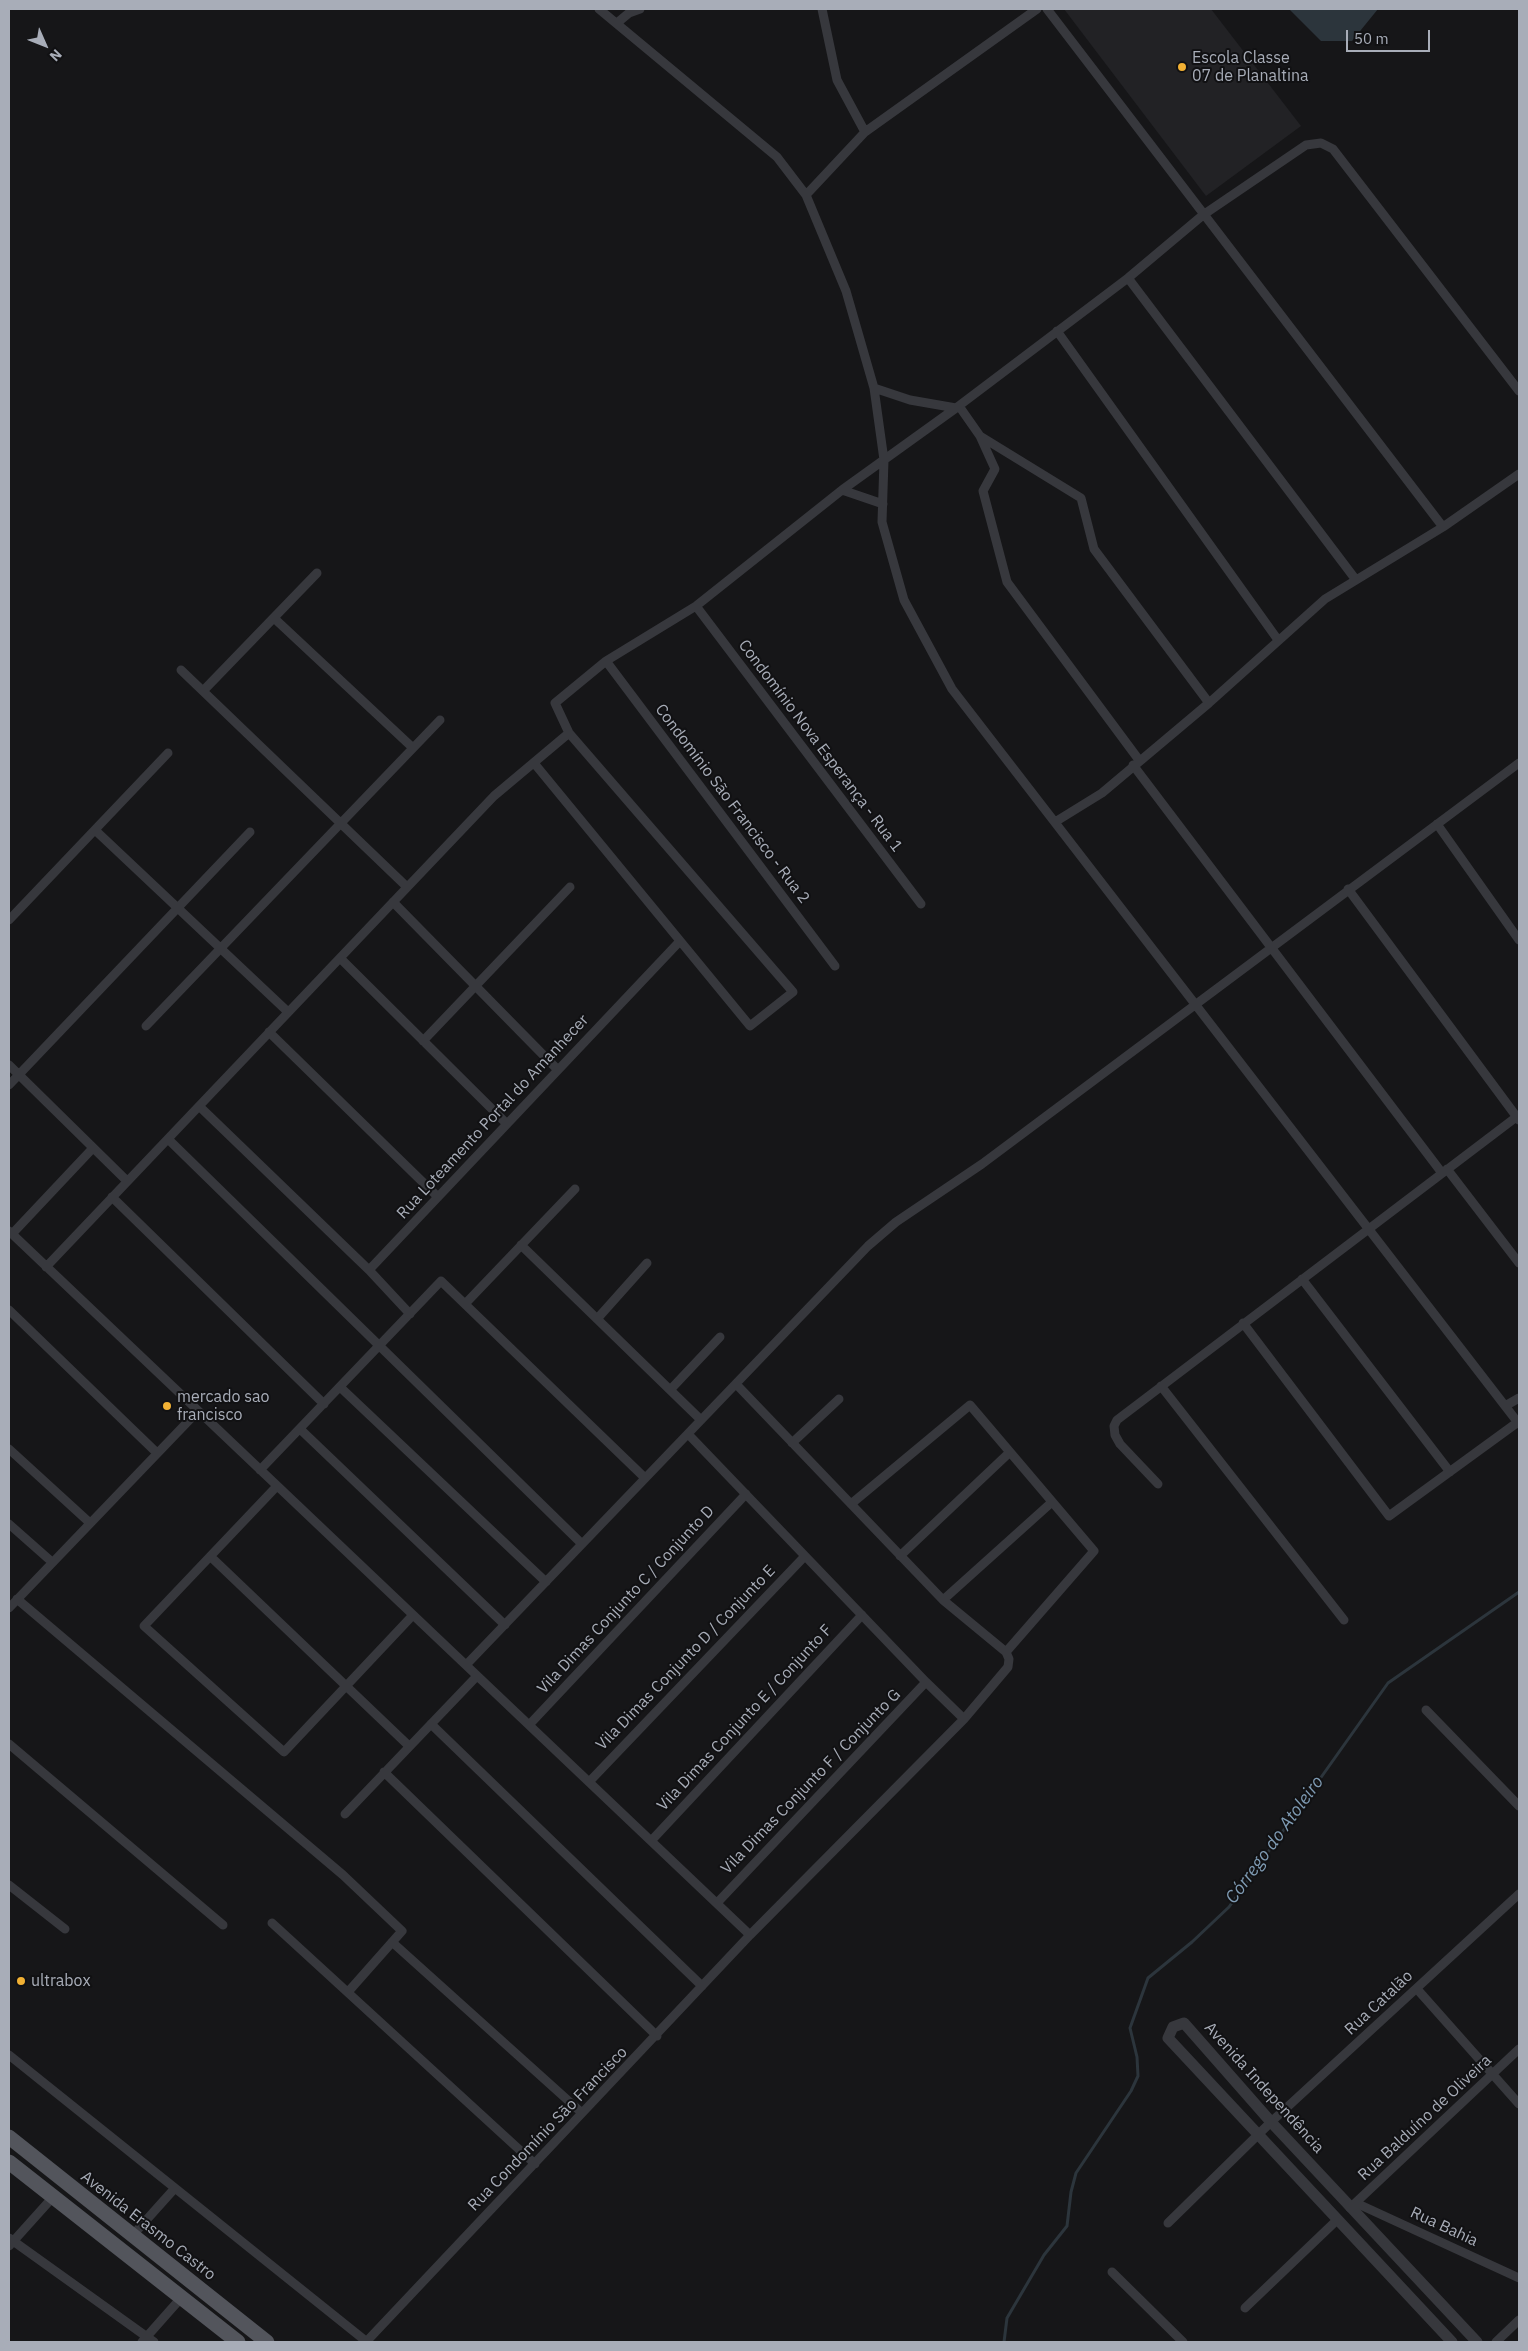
<!DOCTYPE html>
<meta charset="utf-8">
<style>
body{margin:0}
#map{position:relative;width:1528px;height:2351px;overflow:hidden;background:#161618;font-family:"IBM Plex Sans",sans-serif}
canvas{display:block}
.frame{position:absolute;inset:0;border:10px solid #a8adb8;pointer-events:none}
.north{position:absolute;left:20px;top:20px;width:50px;height:50px;-webkit-text-stroke:4px #111113;paint-order:stroke;rotate:134deg;font-size:14px;font-weight:700;line-height:20px;text-align:center;color:#a8adb8}
.north::after{content:'';display:block;margin:auto;width:18px;height:22px;background:#a8adb8;clip-path:polygon(50% 0,100% 100%,50% 72%,0 100%)}
.scale{position:absolute;left:1346px;top:30px;width:84px;height:22px;box-sizing:border-box;border:2px solid #a8adb8;border-top:0;padding-left:6px;font-size:15px;line-height:18px;white-space:nowrap;color:#a8adb8;-webkit-text-stroke:4px #111113;paint-order:stroke}
</style>
<div id="map">
<canvas width="1528" height="2351"></canvas>
<div class="frame"></div>
<div class="north">N</div>
<div class="scale">50 m</div>
</div>
<script>
const context = document.querySelector('canvas').getContext('2d');
context.lineJoin = 'round';
function paint(path, color) { context.fillStyle = color; context.fill(path, 'evenodd'); }
const poly = rows => new Path2D(rows.map(r => 'M' + r).join(''));
function trace(path, color, width, dash) { context.strokeStyle = color; context.lineWidth = width; context.lineCap = dash ? 'butt' : 'round'; context.setLineDash(dash || []); context.stroke(path); }
function drawText(font, color, halo, rows, align = 'center') {
  context.font = font + ' "IBM Plex Sans",sans-serif'; context.lineWidth = 4; context.setLineDash([]); context.textBaseline = 'middle'; context.strokeStyle = halo; context.fillStyle = color; for (const [text, x, y, turn = 0] of rows) {
    context.save(); context.translate(x, y); context.rotate((+turn || 0) * Math.PI / 180); context.textAlign = isNaN(turn) ? turn : align; if (halo) context.strokeText(text, 0, 0); context.fillText(text, 0, 0); context.restore();
  }
}
const built = poly([
 [1064,9,1211,9,1301,126,1206,196]
]);
const water = poly([
 [1289,9,1378,9,1352,41,1321,41]
]);
const stream = poly([
 [1004,2342,1007,2318,1044,2255,1067,2226,1071,2192,1076,2173,1131,2091,1138,2076,1137,2057,1130,2028,1148,1978,1192,1942,1229,1907,1388,1683,1519,1592]
]);
const minor = poly([
 [599,9,777,157,806,195,846,291,874,388,884,460,882,522,904,600,952,689,1519,1424],
 [822,9,837,80,865,132],
 [1047,9,1443,527],
 [617,23,629,13,640,9],
 [806,195,865,132,1037,9],
 [1128,278,1356,580],
 [1057,331,1278,640],
 [874,388,910,400,956,408],
 [959,406,980,436,995,469,983,491,1007,582,1139,760],
 [980,436,1081,498,1094,549,1209,703],
 [842,490,883,504],
 [696,606,921,904],
 [275,619,413,748],
 [606,661,835,966],
 [181,670,407,887],
 [203,691,317,573],
 [534,763,750,1026,793,992,569,733,555,703,606,661,696,606,842,490,956,408,1128,278,1203,215,1306,145,1321,143,1333,149,1519,391],
 [1133,765,1442,1173],
 [1055,822,1102,793,1209,703,1325,599,1443,527,1519,474],
 [1437,824,1519,940],
 [95,830,288,1012],
 [1348,889,1519,1120],
 [393,902,558,1070],
 [9,920,168,753],
 [340,958,507,1124],
 [146,1026,440,720],
 [269,1032,438,1197],
 [423,1041,570,887],
 [9,1065,127,1181],
 [9,1085,250,832],
 [199,1106,369,1270,410,1314],
 [168,1139,582,1544],
 [1447,1169,1519,1263],
 [112,1197,324,1404],
 [9,1231,750,1935],
 [12,1234,93,1148],
 [521,1245,701,1420],
 [46,1267,494,796,569,733],
 [369,1270,680,941],
 [1302,1279,1450,1472],
 [465,1304,575,1189],
 [9,1310,157,1453],
 [597,1319,647,1263],
 [1243,1323,1389,1516,1518,1422],
 [1161,1386,1344,1620],
 [340,1387,546,1582],
 [670,1390,720,1337],
 [1505,1406,1519,1398],
 [300,1429,505,1625],
 [688,1434,926,1682,964,1719],
 [792,1443,839,1399],
 [9,1449,90,1523],
 [260,1470,441,1281,645,1478],
 [1158,1484,1120,1444,1115,1435,1114,1426,1117,1420,1519,1115],
 [277,1486,144,1626,284,1752,413,1615],
 [851,1504,970,1405,1094,1551,1006,1652],
 [9,1524,52,1562],
 [900,1556,1010,1452],
 [211,1557,409,1746],
 [17,1599,343,1875,402,1931,348,1992],
 [943,1600,1052,1502],
 [9,1608,198,1411],
 [466,1665,868,1246,896,1222,982,1164,1519,763],
 [1426,1710,1519,1806],
 [431,1724,702,1986],
 [529,1725,746,1494],
 [9,1744,223,1925],
 [384,1772,657,2036],
 [589,1782,805,1556],
 [345,1814,477,1676],
 [651,1841,862,1615],
 [9,1885,65,1929],
 [717,1903,926,1682],
 [272,1923,535,2164],
 [392,1942,582,2113],
 [1417,1989,1519,2104],
 [9,2055,367,2342],
 [1356,2203,1519,2278],
 [1350,2208,1519,2049],
 [1168,2223,1271,2122,1519,1894],
 [132,2236,175,2188],
 [9,2238,154,2342],
 [9,2246,53,2197],
 [1112,2272,1183,2342],
 [1245,2308,1337,2220],
 [142,2342,181,2298],
 [366,2342,750,1935,964,1719,1008,1667,1009,1659,1006,1652,943,1600,736,1384],
 [1496,2342,1519,2320]
]);
const tertiary = poly([
 [1452,2342,1168,2038,1173,2027,1184,2023,1271,2122,1477,2342]
]);
const primary = poly([
 [9,2137,267,2342],
 [9,2162,238,2342]
]);
const markers = [
 [1182,67,5,"#f2b134"],
 [167,1406,5,"#f2b134"],
 [21,1981,5,"#f2b134"]
];
const poiNames = [
 ["Escola Classe",1192,58],
 ["07 de Planaltina",1192,76],
 ["mercado sao",177,1397],
 ["francisco",177,1415],
 ["ultrabox",31,1981]
];
const streetNames = [
 ["Condomínio Nova Esperança - Rua 1",820,746,53],
 ["Condomínio São Francisco - Rua 2",732,804,53],
 ["Rua Loteamento Portal do Amanhecer",493,1117,-47],
 ["Vila Dimas Conjunto C / Conjunto D",626,1600,-47],
 ["Vila Dimas Conjunto D / Conjunto E",686,1658,-46],
 ["Vila Dimas Conjunto E / Conjunto F",745,1718,-47],
 ["Vila Dimas Conjunto F / Conjunto G",811,1782,-46],
 ["Rua Catalão",1379,2003,-43],
 ["Avenida Independência",1264,2088,48],
 ["Rua Balduíno de Oliveira",1425,2118,-43],
 ["Rua Condomínio São Francisco",548,2129,-46],
 ["Avenida Erasmo Castro",148,2226,38],
 ["Rua Bahia",1444,2227,25]
];
const waterNames = [
 ["Córrego do Atoleiro",1275,1840,-54]
];
paint(built, '#222225');
paint(water, '#2c353c');
trace(stream, '#2c353c', 3);
trace(minor, '#37383d', 9);
trace(tertiary, '#37383d', 11);
trace(primary, '#53555c', 15);
for (const [x, y, r, color] of markers) { const dot = new Path2D(); dot.arc(x, y, r, 0, 2 * Math.PI); context.fillStyle = color; context.fill(dot); trace(dot, '#111113', 2); }
drawText('16px', '#a8adb8', '#111113', poiNames, 'left');
drawText('16px', '#a8adb8', '#111113', streetNames);
drawText('italic 18px', '#7f9bb3', '#111113', waterNames);
</script>
